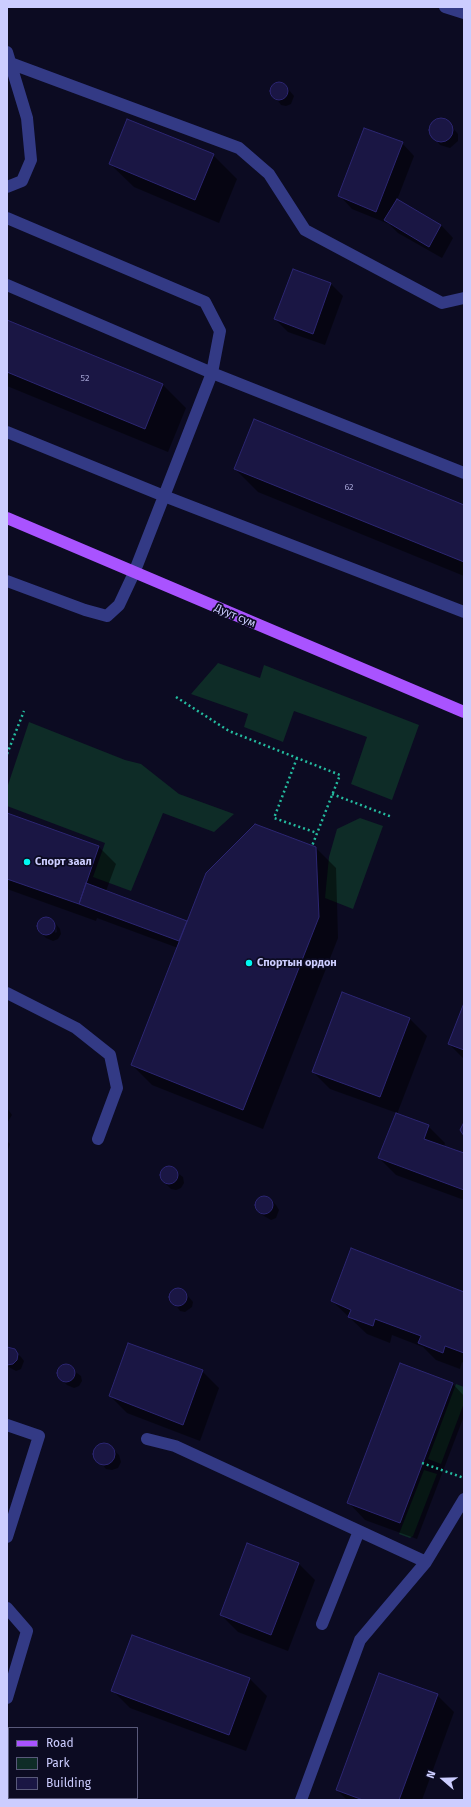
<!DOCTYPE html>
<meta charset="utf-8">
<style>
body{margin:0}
#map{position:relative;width:471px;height:1807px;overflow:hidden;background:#0c0b22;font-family:"Fira Sans",sans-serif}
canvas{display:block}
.frame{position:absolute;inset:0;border:8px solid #cccdff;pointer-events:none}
.legend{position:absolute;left:8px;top:1727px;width:130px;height:72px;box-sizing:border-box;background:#0c0b22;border:1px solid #59597a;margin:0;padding:5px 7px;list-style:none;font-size:12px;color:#cccdff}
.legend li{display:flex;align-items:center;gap:8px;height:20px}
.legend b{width:20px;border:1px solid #59597a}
.north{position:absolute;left:423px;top:1759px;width:40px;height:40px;-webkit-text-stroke:3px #0c0b22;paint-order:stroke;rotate:290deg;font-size:11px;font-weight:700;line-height:16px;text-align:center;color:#cccdff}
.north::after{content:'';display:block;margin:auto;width:14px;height:18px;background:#cccdff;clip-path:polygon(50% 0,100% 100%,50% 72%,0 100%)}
</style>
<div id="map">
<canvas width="471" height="1807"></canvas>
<div class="frame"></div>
<ul class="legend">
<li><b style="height:5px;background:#a953ff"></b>Road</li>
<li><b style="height:11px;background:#0e2c27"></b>Park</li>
<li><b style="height:11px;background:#1a1644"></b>Building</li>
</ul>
<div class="north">N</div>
</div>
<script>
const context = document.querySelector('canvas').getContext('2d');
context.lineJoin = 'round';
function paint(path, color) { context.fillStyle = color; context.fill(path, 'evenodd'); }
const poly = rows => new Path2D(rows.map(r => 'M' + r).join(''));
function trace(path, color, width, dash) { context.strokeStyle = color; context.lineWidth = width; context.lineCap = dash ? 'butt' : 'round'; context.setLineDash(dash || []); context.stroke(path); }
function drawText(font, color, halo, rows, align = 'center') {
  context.font = font + ' "Fira Sans",sans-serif'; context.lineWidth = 3.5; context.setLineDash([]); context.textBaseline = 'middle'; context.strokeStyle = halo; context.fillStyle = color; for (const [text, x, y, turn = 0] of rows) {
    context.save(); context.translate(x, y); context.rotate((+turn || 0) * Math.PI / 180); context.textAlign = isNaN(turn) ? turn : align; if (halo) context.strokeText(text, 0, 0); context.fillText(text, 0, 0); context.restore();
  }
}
const green = poly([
 [218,663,260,678,264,665,419,725,392,800,351,784,367,737,294,711,283,742,244,727,248,714,191,694],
 [29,722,125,760,141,764,179,794,234,814,214,832,163,813,131,891,93,877,105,843,7,806,7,788],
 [360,818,383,826,353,909,325,898,329,857,337,829],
 [456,1384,464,1387,464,1403,441,1464,428,1459],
 [424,1470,437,1474,413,1536,410,1538,399,1534]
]);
const shadow = poly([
 [279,83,284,84,294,96,291,104,286,106,281,105,271,91,274,84],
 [440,119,447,121,458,134,458,141,450,148,440,145,430,132,433,123],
 [402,143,414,156,397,200,441,225,453,238,442,258,398,233,389,224,352,209,340,196],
 [213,155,237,179,219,223,134,187,110,164],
 [294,270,331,284,343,296,325,345,288,332,275,319],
 [7,321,163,385,186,408,168,452,7,386],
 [235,469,464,506,464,576,258,492],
 [7,814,99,847,116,864,106,891,188,922,316,848,336,868,338,938,263,1129,152,1085,132,1065,178,948,97,918,96,921,7,889],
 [46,918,55,923,53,923,55,933,57,932,56,924,60,929,61,934,58,939,53,941,46,938,39,931,38,926,41,919],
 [464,1006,464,1059,449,1044],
 [410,1019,427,1036,397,1114,428,1126,445,1143,444,1147,464,1154,464,1200,396,1175,379,1158,397,1113,330,1089,313,1072],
 [7,1108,12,1115,7,1123],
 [7,1141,10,1144,7,1153],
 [169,1167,183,1177,184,1183,181,1188,176,1190,171,1189,164,1182,161,1175,164,1168],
 [261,1197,269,1198,276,1205,279,1210,276,1218,271,1220,264,1216,257,1210,256,1205,257,1200],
 [178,1288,183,1290,193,1302,192,1307,185,1312,180,1311,170,1297,171,1292],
 [464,1293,464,1363,462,1362,460,1369,436,1360,423,1347,392,1335,390,1343,367,1334,332,1301],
 [7,1349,14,1350,21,1357,24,1361,21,1369,16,1371,7,1366],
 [66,1365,81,1376,82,1381,79,1386,74,1388,67,1385,60,1378,58,1373,61,1366],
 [202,1371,219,1388,200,1441,127,1413,110,1396],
 [453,1384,464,1396,464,1416,417,1539,365,1520,348,1502],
 [107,1444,119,1455,121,1462,118,1468,112,1470,106,1469,94,1455,97,1447],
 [298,1563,315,1580,288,1651,238,1632,221,1615],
 [133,1636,250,1679,267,1696,246,1751,130,1708,113,1691],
 [437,1695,454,1712,422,1800,347,1800,337,1790]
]);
const building = poly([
 '270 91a9 9 0 1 1 18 0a9 9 0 1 1-18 0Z',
 '429 130a12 12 0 1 1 24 0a12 12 0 1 1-24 0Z',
 [127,119,214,154,195,200,109,164,127,119],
 [364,128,403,142,376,212,338,196,364,128],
 [397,199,441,225,429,247,384,220,397,199],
 [293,269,331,283,313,334,274,319,293,269],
 [7,320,163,384,145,429,7,372,7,320],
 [254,419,464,505,464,562,234,469,254,419],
 [7,813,99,846,79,904,7,879,7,813],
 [255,824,316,847,319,917,243,1110,131,1065,206,873,255,824],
 [86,883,187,921,179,941,79,904,86,883],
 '37 926a9 9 0 1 1 18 0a9 9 0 1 1-18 0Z',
 [342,992,410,1018,380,1097,312,1072,342,992],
 [464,1003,464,1050,448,1044,464,1003],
 [396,1113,429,1125,424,1139,464,1153,464,1190,378,1158,396,1113],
 [464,1122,464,1136,460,1130,464,1122],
 '160 1175a9 9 0 1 1 18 0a9 9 0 1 1-18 0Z',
 '255 1205a9 9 0 1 1 18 0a9 9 0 1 1-18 0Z',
 [351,1248,464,1292,464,1353,445,1346,443,1353,418,1343,421,1336,375,1319,373,1326,348,1317,351,1310,331,1301,351,1248],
 '169 1297a9 9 0 1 1 18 0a9 9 0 1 1-18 0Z',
 [128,1343,203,1370,183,1425,109,1396,128,1343],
 [7,1347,15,1349,18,1354,17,1360,13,1364,7,1365,7,1347],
 [400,1363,453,1383,400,1523,347,1503,400,1363],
 '57 1373a9 9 0 1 1 18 0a9 9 0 1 1-18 0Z',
 '93 1454a11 11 0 1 1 22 0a11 11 0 1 1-22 0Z',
 [247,1543,299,1563,271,1635,220,1615,247,1543],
 [132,1635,250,1678,229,1735,111,1691,132,1635],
 [379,1673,438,1694,399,1800,363,1800,336,1790,379,1673]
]);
const path = poly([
 [176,697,229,731,340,775,312,846],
 [7,754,24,711],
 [297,758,274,818,317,833],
 [332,794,392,817],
 [422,1463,464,1478]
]);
const minor = poly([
 [445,7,464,13],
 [7,52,27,118,31,160,22,181,7,187],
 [10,63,239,148,269,174,305,230,442,303,464,298],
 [7,218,205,302,220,331,212,373,134,573,119,605,107,616,85,610,7,581],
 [7,285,212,373,464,473],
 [7,432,164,496,464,612],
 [7,993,76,1028,110,1055,117,1088,98,1139],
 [7,1425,39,1436,7,1537],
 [147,1439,175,1446,426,1562],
 [7,1608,27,1631,7,1698],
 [322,1624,359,1531],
 [301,1800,360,1640,426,1562,464,1499]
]);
const major = poly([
 [7,518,464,712]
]);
const markers = [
 [27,862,4,"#00f7f1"],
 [249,963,4,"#00f7f1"]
];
const numberNames = [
 ["52",85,378],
 ["62",349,487]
];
const streetNames = [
 ["Дуут сум",235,616,23]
];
const poiNames = [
 ["Спорт заал",35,862],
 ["Спортын ордон",257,963]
];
paint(green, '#0e2c27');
paint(shadow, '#0007');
paint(building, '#1a1644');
trace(building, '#2c2672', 1);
trace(path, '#24bb9f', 2.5, [2, 3]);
trace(minor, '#333a85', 12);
trace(major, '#a953ff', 12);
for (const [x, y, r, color] of markers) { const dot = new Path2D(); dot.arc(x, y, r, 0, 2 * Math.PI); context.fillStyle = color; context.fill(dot); trace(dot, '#0c0b22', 1.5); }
drawText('9px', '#a09fd0', null, numberNames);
drawText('11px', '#cccdff', '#0c0b22', streetNames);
drawText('bold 11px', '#cccdff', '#0c0b22', poiNames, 'left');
</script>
